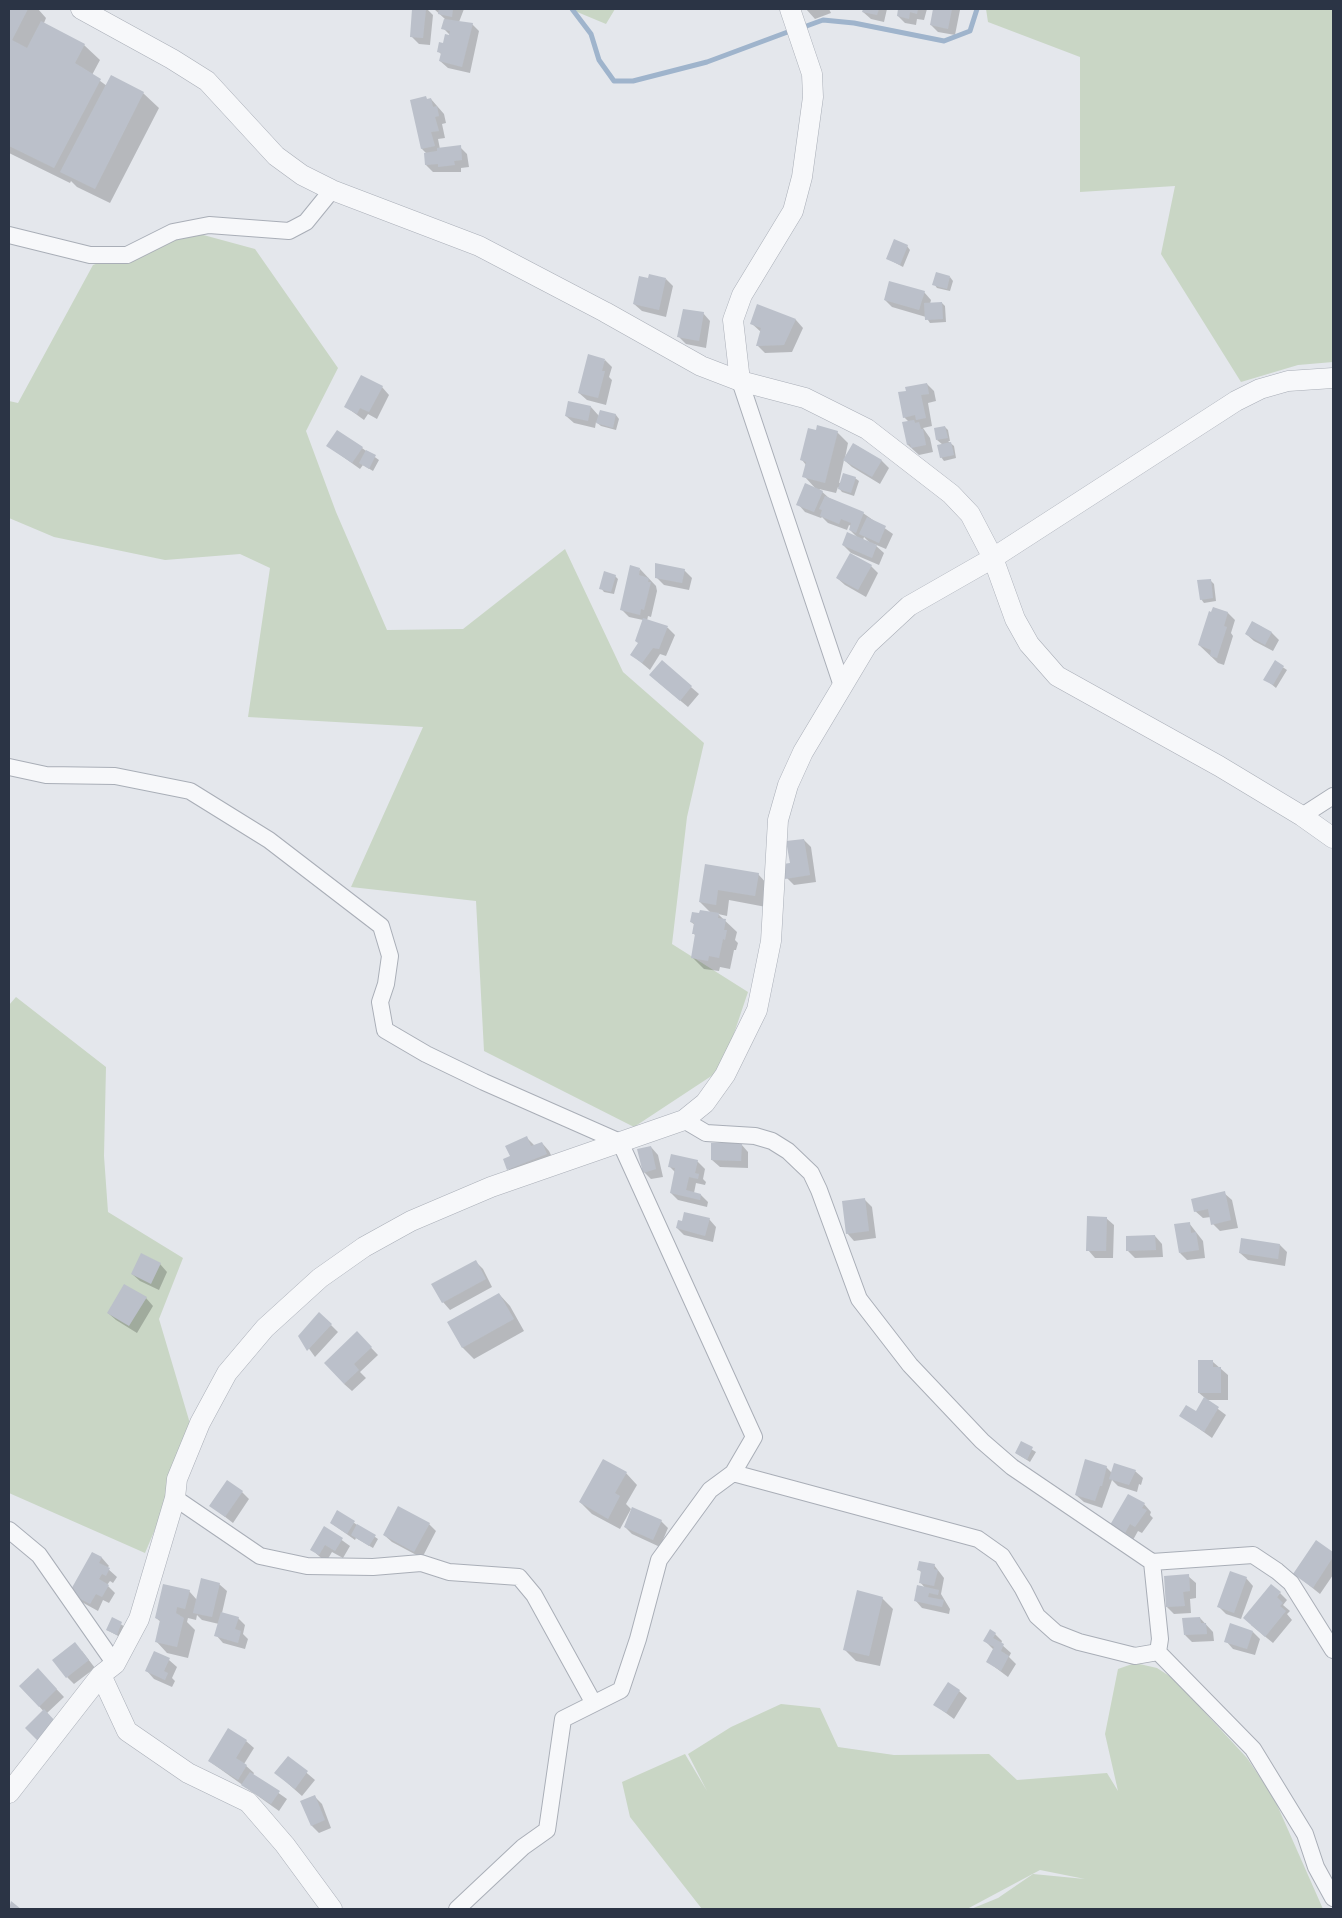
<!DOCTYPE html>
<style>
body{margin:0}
#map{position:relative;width:1342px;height:1918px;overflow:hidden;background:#e4e7ec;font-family:"Asap Condensed",sans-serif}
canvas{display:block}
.frame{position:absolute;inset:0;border:10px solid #2b3445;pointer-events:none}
</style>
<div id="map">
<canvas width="1342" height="1918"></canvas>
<div class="frame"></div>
</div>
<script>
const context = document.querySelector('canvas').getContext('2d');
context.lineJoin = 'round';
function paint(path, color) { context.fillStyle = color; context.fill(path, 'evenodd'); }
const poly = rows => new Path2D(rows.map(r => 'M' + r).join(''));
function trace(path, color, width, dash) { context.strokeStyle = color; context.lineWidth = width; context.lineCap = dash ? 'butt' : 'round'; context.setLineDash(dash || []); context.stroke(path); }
const green = poly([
 [570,9,615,9,606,24],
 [986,9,1333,9,1333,362,1298,365,1241,382,1161,254,1175,186,1080,192,1080,57,988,22],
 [185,230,255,249,338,368,306,431,336,512,387,630,463,629,565,549,623,672,704,743,687,817,672,944,748,992,722,1069,634,1127,484,1051,476,901,351,887,423,727,248,717,270,568,240,554,165,560,54,537,9,518,9,401,18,403,93,265],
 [16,997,106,1067,104,1156,108,1212,183,1258,159,1319,194,1437,145,1553,9,1493,9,1005],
 [1135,1663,1157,1668,1174,1679,1247,1758,1274,1798,1323,1909,971,1909,998,1898,1033,1874,1085,1879,1040,1870,967,1909,702,1909,630,1817,622,1782,685,1754,707,1791,688,1754,731,1727,781,1704,820,1708,838,1747,894,1755,989,1754,1017,1780,1107,1773,1118,1791,1105,1734,1118,1669]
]);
const shadow = poly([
 [9,9,38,9,46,18,44,23,84,45,100,60,92,75,107,86,112,76,143,93,159,108,110,203,77,187,71,181,70,183,9,153],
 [413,9,427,9,433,15,430,45,419,44,412,37],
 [434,9,464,9,459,22,472,24,479,31,470,73,448,68,440,61,442,55,438,51,452,37,443,28,445,19],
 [806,9,829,9,831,13,815,19],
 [864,9,887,9,884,22,871,19,863,12],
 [899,9,927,9,924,20,917,19,916,25,905,23,898,16],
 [934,9,960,10,955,35,938,32,931,25],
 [431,99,444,114,446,123,442,124,445,138,438,139,440,149,460,147,467,154,469,167,461,168,461,172,433,172,426,165,427,154,422,149,411,101],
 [907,246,910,250,903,267,888,259],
 [950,277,953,281,950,291,937,288,934,284],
 [666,279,673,286,666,317,642,311,634,304],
 [924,292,931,300,930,304,942,303,945,306,946,322,930,323,926,317,892,307,885,300],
 [758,306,796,320,803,328,792,352,765,353,757,345,761,332,751,323],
 [703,313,710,321,706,348,686,344,679,337],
 [605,360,612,367,609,377,612,380,606,405,587,400,579,393],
 [927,384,934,391,936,401,928,403,932,426,923,428,930,438,933,452,919,455,908,445,909,422,904,417,907,392],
 [382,387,389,395,377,419,368,414,364,420,346,407],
 [591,407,599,416,600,412,616,415,619,419,616,430,601,426,596,422,595,428,574,423,566,416],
 [945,427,948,430,950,441,948,441,954,446,956,458,944,461,941,457,943,445,937,440],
 [837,432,848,443,845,458,854,444,882,461,889,468,880,484,852,467,844,460,839,483,855,478,859,481,854,496,842,492,838,487,836,493,819,489,829,498,863,513,893,534,886,549,874,544,884,553,879,565,851,553,843,545,859,539,850,530,851,526,849,525,847,530,828,523,822,517,821,518,805,512,798,504,816,489,804,476,806,465,802,460],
 [864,537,870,543,863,540],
 [328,446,362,448,379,460,373,471,363,465,360,469],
 [871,566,878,573,866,597,845,585,837,578],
 [640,569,656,586,657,591,651,617,648,616,647,621,668,628,675,635,666,656,660,654,650,670,632,655,639,643,643,620,629,617,621,609],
 [684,570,692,578,689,590,664,585,656,577],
 [615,576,618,579,614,594,604,592,601,588],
 [1210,580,1214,584,1216,601,1204,603,1201,599],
 [1214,609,1228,613,1235,620,1231,633,1233,636,1224,665,1218,663,1199,645],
 [1253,622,1272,633,1279,640,1273,651,1254,641,1246,634],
 [662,662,699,694,688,707,658,682],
 [1275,662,1287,670,1276,688,1265,679],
 [804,840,811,847,816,882,794,885,787,878,791,864],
 [706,866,758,874,769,886,766,907,729,900,727,916,718,914,737,932,735,940,738,943,736,950,734,950,730,969,720,967,719,971,704,969,692,957,696,936,693,933,695,925,691,922,712,914,700,902],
 [527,1138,535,1146,542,1143,549,1151,554,1161,516,1177,509,1170,504,1160,512,1157],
 [741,1144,748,1152,748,1168,720,1167,712,1160],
 [651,1147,658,1155,663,1177,651,1179,644,1172],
 [697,1161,705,1169,703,1179,706,1182,705,1185,696,1183,694,1193,701,1195,708,1202,707,1207,678,1200,671,1193,675,1172,670,1167],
 [1224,1193,1232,1200,1238,1228,1220,1231,1213,1224,1211,1217,1203,1218,1195,1211],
 [864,1199,872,1207,876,1238,854,1241,847,1233],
 [1106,1218,1114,1225,1113,1258,1095,1258,1088,1250],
 [709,1219,716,1227,713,1242,684,1235,677,1228],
 [1189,1223,1203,1241,1205,1258,1187,1260,1180,1253],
 [1155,1236,1162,1244,1163,1257,1135,1258,1128,1251],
 [1280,1245,1287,1252,1285,1266,1248,1260,1240,1253],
 [475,1261,483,1269,492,1287,450,1310,443,1302],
 [160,1264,167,1272,159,1290,140,1281,132,1274],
 [499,1294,510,1306,524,1331,474,1359,463,1348,449,1322],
 [146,1298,153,1306,137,1333,116,1320,108,1313],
 [331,1325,338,1332,315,1357,300,1336],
 [357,1333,378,1355,360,1372,366,1378,352,1391,344,1384],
 [1213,1362,1228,1375,1228,1400,1206,1400,1226,1415,1212,1438,1180,1415,1196,1413,1205,1398,1199,1393],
 [1021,1443,1036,1452,1030,1462,1016,1453],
 [1106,1467,1112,1473,1135,1471,1143,1478,1141,1485,1139,1484,1137,1492,1118,1486,1112,1480,1102,1508,1084,1502,1076,1495],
 [626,1473,637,1485,626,1504,631,1509,620,1529,592,1514,580,1502],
 [242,1492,249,1499,233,1523,211,1506],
 [1144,1504,1151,1512,1150,1515,1153,1518,1142,1533,1138,1531,1133,1540,1112,1525],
 [338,1512,378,1539,373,1548,356,1538,355,1540,331,1523],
 [661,1521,668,1528,660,1547,632,1534,625,1527],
 [429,1524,436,1531,422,1558,392,1542,384,1535],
 [325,1528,350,1546,343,1558,332,1552,326,1562,312,1550],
 [1316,1542,1333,1554,1333,1575,1320,1594,1295,1574],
 [92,1553,102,1558,109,1566,107,1568,117,1577,113,1583,110,1581,107,1585,115,1593,109,1603,103,1600,98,1611,78,1600],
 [934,1565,944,1578,941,1594,950,1609,949,1614,922,1608,915,1600,926,1589,920,1582,922,1573,918,1569],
 [1188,1576,1196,1583,1196,1598,1190,1599,1191,1613,1174,1614,1167,1607],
 [1246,1578,1253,1586,1241,1619,1226,1614,1218,1606],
 [219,1584,227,1591,222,1613,238,1618,245,1625,243,1634,248,1639,245,1649,223,1643,216,1635,219,1624,202,1620,197,1615,196,1620,188,1618,187,1622,195,1630,188,1658,167,1653,156,1641,161,1622,156,1618,189,1591,197,1600],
 [1280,1593,1287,1600,1283,1605,1290,1611,1287,1614,1292,1620,1273,1643,1251,1625],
 [882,1598,893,1609,880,1666,856,1661,844,1649],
 [1200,1618,1213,1632,1214,1641,1192,1642,1185,1635],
 [113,1619,125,1627,120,1637,107,1630],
 [1253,1632,1260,1639,1255,1655,1233,1649,1226,1641],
 [995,1634,1002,1641,1001,1644,1011,1653,1009,1657,1016,1664,1008,1677,988,1662,994,1650,985,1641],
 [82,1651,95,1668,74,1684,67,1677],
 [155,1653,169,1660,177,1667,172,1678,175,1681,172,1687,154,1679,147,1671],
 [45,1677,64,1697,46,1714,21,1686],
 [959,1691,967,1698,954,1719,935,1705],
 [246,1741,254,1748,244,1764,254,1773,253,1775,287,1799,279,1811,209,1761],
 [288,1757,315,1780,302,1796,276,1773],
 [314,1796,322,1804,331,1828,319,1833,312,1826]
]);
const stream = poly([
 [572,9,591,34,599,60,614,81,633,81,707,62,793,30],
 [801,28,823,20,854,23,944,41,970,31,977,9]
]);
const building = poly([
 [9,9,28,9,12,40,27,48,41,21,85,44,75,63,101,79,54,168,9,146],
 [412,9,426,9,423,38,410,37],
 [439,9,453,9,452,17,438,14],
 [863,9,879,9,877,15,862,12],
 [898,9,918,9,917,14,910,12,909,19,897,16],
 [933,9,952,9,948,29,930,25],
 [444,19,473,23,462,67,439,61,441,53,437,52,439,42,443,43,445,34,449,35,450,31,441,29],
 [111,75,144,92,95,189,60,172],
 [426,96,427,99,431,98,433,107,437,106,439,116,435,117,439,131,431,132,435,146,421,149,410,100],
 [461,145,462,160,454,161,455,165,438,167,438,164,425,165,424,153,437,151,437,148],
 [894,239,908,245,900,265,886,259],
 [936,272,950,276,947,289,932,285],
 [649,274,666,278,659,310,633,304,639,276,648,278],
 [889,281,925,291,919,310,884,300],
 [942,302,943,319,925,320,924,303],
 [757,304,796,319,784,345,756,346,761,328,750,324],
 [683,309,704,312,699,341,677,337],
 [588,354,605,359,602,371,605,371,598,398,578,393],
 [361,375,383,386,369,412,360,408,357,414,344,407],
 [927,383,929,394,921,395,926,418,916,420,915,415,903,418,898,392,906,391,905,387],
 [568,401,591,406,588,421,565,416],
 [600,410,616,414,613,428,596,423],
 [914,420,915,423,919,422,921,429,923,429,926,445,911,448,910,444,907,445,902,422],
 [817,425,838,431,825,483,802,477,806,462,800,460,808,428,816,430],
 [945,426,948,438,936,440,934,428],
 [337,430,363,447,352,463,326,446],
 [951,442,954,455,940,458,937,445],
 [853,443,882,460,872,477,843,460],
 [366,450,376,455,369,469,359,463],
 [843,473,856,477,851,493,838,489],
 [805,483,823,491,814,512,796,505],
 [825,496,864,512,856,533,849,530,851,523,841,519,839,524,820,516,822,510,819,509],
 [867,517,886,526,879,543,859,534],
 [847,532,877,545,872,558,842,545],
 [850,553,872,565,858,590,836,578],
 [655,563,685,569,682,583,655,578],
 [630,565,640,568,639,575,649,578,648,582,651,582,644,610,641,609,640,615,620,610],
 [604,571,616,575,611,592,599,589],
 [1211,579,1213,598,1200,600,1197,580],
 [1213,607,1228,612,1224,626,1227,627,1217,658,1210,656,1211,650,1198,645,1209,611,1211,612],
 [643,618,668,626,659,649,653,648,642,663,630,655,638,643,635,641],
 [1252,621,1272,632,1265,645,1245,634],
 [662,660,692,686,680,701,649,675],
 [1275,660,1284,666,1273,685,1263,680],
 [804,839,810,875,785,879,783,864,790,863,786,841],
 [705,864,759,873,755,896,718,890,716,905,699,902],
 [700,910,719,913,718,918,726,919,724,930,727,930,725,940,723,939,719,958,709,956,708,961,691,958,695,934,692,934,694,923,690,922,692,912,699,913],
 [527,1136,531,1146,542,1142,547,1154,507,1170,503,1159,510,1156,505,1146],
 [711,1143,742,1143,741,1161,711,1160],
 [651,1146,656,1169,643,1173,637,1149],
 [671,1154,698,1160,695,1173,699,1174,698,1179,689,1177,686,1190,701,1194,700,1200,670,1193,675,1168,668,1167],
 [1225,1191,1231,1220,1211,1225,1208,1209,1194,1212,1191,1199],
 [865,1198,869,1231,846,1234,842,1201],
 [684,1212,710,1218,705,1236,676,1228,678,1220,682,1221],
 [1087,1216,1107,1217,1106,1251,1086,1251],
 [1190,1222,1191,1233,1196,1232,1199,1250,1179,1253,1174,1224],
 [1155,1235,1156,1250,1126,1251,1126,1236],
 [1241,1238,1280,1244,1278,1259,1239,1253],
 [141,1253,161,1263,151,1284,131,1274],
 [476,1260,486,1279,442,1303,431,1284],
 [124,1284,147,1297,129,1326,107,1313],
 [499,1293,514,1319,462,1348,447,1322],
 [319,1312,332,1324,307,1351,298,1336],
 [357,1331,372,1347,354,1364,359,1370,344,1384,324,1363],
 [1198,1360,1213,1360,1213,1367,1221,1367,1221,1393,1198,1393],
 [1204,1397,1219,1407,1204,1432,1179,1416,1186,1405,1196,1411],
 [1021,1441,1033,1447,1027,1460,1015,1453],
 [603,1459,627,1472,615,1493,620,1496,608,1519,579,1502],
 [1085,1459,1107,1466,1102,1486,1100,1486,1095,1501,1075,1495],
 [1114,1463,1136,1470,1129,1485,1109,1479],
 [227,1480,243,1491,225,1517,209,1506],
 [1128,1494,1145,1503,1142,1508,1147,1510,1135,1527,1130,1524,1125,1533,1110,1525],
 [398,1506,430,1523,414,1552,383,1535],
 [632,1507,662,1520,653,1540,624,1527],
 [337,1510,355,1521,347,1534,330,1523],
 [357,1524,376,1535,369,1546,351,1535],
 [324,1526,343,1538,335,1551,325,1545,319,1555,310,1550],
 [1316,1540,1333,1552,1333,1557,1313,1588,1293,1574],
 [92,1552,102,1557,99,1563,110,1568,106,1576,102,1574,99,1579,109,1585,102,1597,96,1594,90,1604,69,1593],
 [919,1561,935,1564,934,1569,938,1570,934,1586,919,1583,921,1571,917,1570],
 [1230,1571,1247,1577,1234,1613,1217,1607],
 [1189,1574,1190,1591,1183,1592,1185,1606,1166,1607,1164,1576],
 [201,1578,220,1583,212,1617,193,1613],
 [163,1584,190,1590,185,1609,177,1607,176,1613,184,1618,177,1647,155,1642,160,1620,155,1618],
 [1271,1584,1281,1592,1277,1597,1283,1603,1280,1606,1286,1611,1265,1637,1243,1618],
 [917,1585,939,1590,938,1595,929,1593,928,1597,944,1600,942,1607,914,1601],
 [857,1590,883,1597,869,1656,843,1650],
 [221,1612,239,1617,235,1629,241,1631,238,1643,214,1636],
 [112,1617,122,1622,117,1635,106,1630],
 [1200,1617,1201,1623,1206,1623,1207,1634,1184,1635,1182,1618],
 [1230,1623,1253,1631,1247,1649,1224,1642],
 [990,1629,996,1633,993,1638,1004,1644,1001,1651,1009,1656,1001,1671,986,1662,994,1647,983,1641],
 [75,1642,89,1660,66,1678,52,1660],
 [154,1651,170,1658,164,1671,168,1673,165,1680,145,1671],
 [38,1668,57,1689,39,1707,19,1686],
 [948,1682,960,1690,946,1713,933,1705],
 [44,1709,57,1723,39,1742,25,1728],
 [228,1728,247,1740,236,1758,247,1765,238,1780,208,1761],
 [288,1756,308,1771,295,1789,274,1773],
 [250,1772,280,1791,271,1804,241,1785],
 [315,1795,325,1820,311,1826,300,1801],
 [11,1901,21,1909,9,1909]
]);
const minor = poly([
 [9,235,90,255,127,255,173,232,209,225,289,231,306,222,332,190],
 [740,381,842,686],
 [9,767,46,775,115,776,190,791,269,840,381,926,390,956,386,984,380,1002,385,1030,426,1054,484,1082,620,1142,754,1437,733,1473],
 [1302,816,1333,796],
 [684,1120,706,1133,755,1136,772,1141,788,1151,811,1173,819,1190,859,1299,910,1365,982,1441,1012,1467,1152,1562,1253,1555,1277,1571,1291,1583,1333,1650],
 [175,1498,260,1556,307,1566,373,1567,421,1563,449,1572,519,1577,534,1595,593,1702],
 [9,1530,39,1555,115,1664],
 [1152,1562,1160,1639,1158,1652],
 [1158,1652,1253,1749,1305,1834,1316,1867,1333,1898],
 [457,1909,523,1847,547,1830,563,1719,621,1690,638,1639,659,1560,710,1490,733,1473,978,1539,1002,1556,1023,1589,1037,1616,1056,1633,1079,1642,1135,1656,1158,1652]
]);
const tertiary = poly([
 [81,9,172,59,207,81,276,156,302,175,332,190,479,246,605,312,701,366,740,381,805,398,867,429,951,494,970,514,993,558,1015,619,1029,644,1057,676,1219,766,1302,816,1333,838],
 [740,381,733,320,742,295,793,211,802,177,813,97,812,74,790,9],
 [101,1675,127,1731,188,1773,248,1802,285,1845,332,1909],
 [9,1793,101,1675,115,1664,139,1619,175,1498,177,1479,200,1423,227,1373,265,1328,320,1278,364,1247,411,1221,491,1187,684,1120,705,1103,725,1075,757,1010,771,941,778,820,788,785,803,752,867,645,909,606,993,558,1236,401,1260,389,1288,381,1333,378]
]);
paint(green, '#c9d6c5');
paint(shadow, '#0003');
trace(stream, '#9fb4cc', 5);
paint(building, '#bbc0ca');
trace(minor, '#a9aeb7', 18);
trace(tertiary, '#a9aeb7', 21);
trace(minor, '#f7f8fa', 16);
trace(tertiary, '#f7f8fa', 20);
</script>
